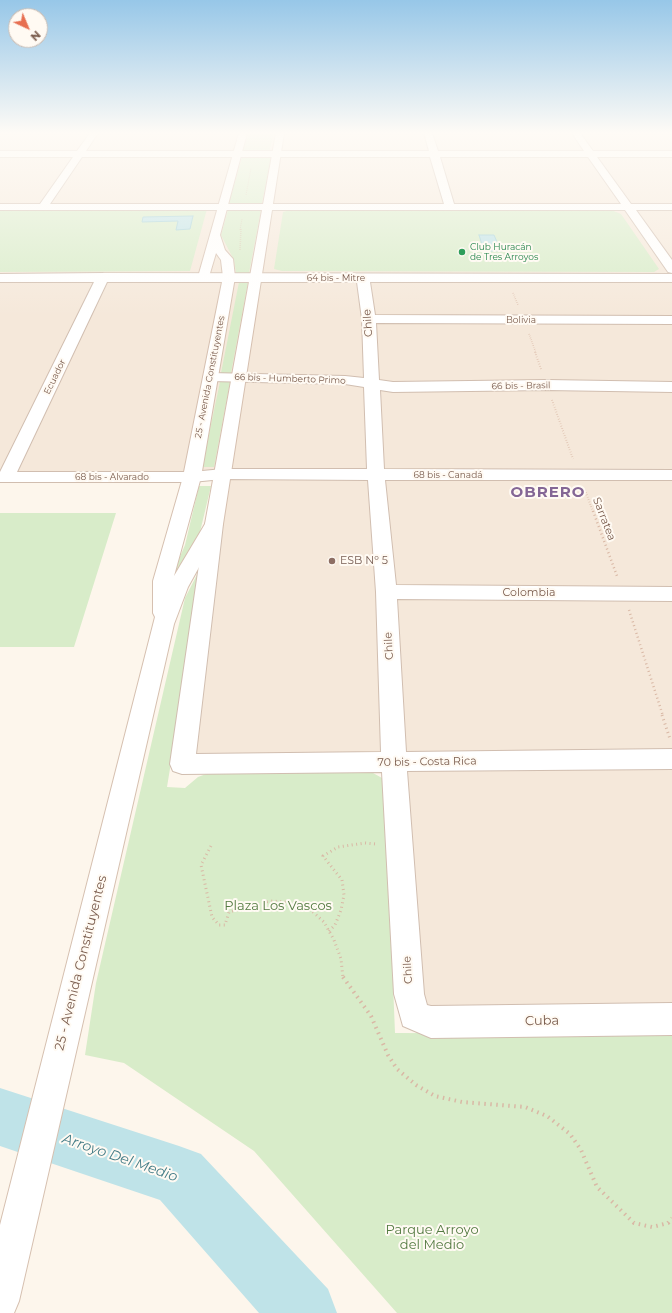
<!DOCTYPE html>
<meta charset="utf-8">
<style>
body{margin:0}
#map{position:relative;width:672px;height:1313px;overflow:hidden;background:#fdf6ec;font-family:Montserrat,sans-serif}
canvas{display:block}
.north{position:absolute;left:8px;top:8px;width:40px;height:40px;box-sizing:border-box;background:#fffaf3;border:1px solid #cabbb1;border-radius:50%;rotate:136deg;font-size:11px;font-weight:700;line-height:16px;text-align:center;color:#7a5c4d}
.north::after{content:'';display:block;margin:auto;width:14px;height:18px;background:#e76f51;clip-path:polygon(50% 0,100% 100%,50% 72%,0 100%)}
</style>
<div id="map">
<canvas width="672" height="1313"></canvas>
<div class="north">N</div>
</div>
<script>
const context = document.querySelector('canvas').getContext('2d');
context.lineJoin = 'round';
function paint(path, color) { context.fillStyle = color; context.fill(path, 'evenodd'); }
const poly = rows => new Path2D(rows.map(r => 'M' + r).join(''));
function trace(path, color, width, dash) { context.strokeStyle = color; context.lineWidth = width; context.lineCap = dash ? 'butt' : 'round'; context.setLineDash(dash || []); context.stroke(path); }
function drawText(font, color, halo, rows, align = 'center') {
  context.font = font + ' Montserrat,sans-serif'; context.lineWidth = 4; context.setLineDash([]); context.textBaseline = 'middle'; context.strokeStyle = halo; context.fillStyle = color; for (const [text, x, y, turn = 0] of rows) {
    context.save(); context.translate(x, y); context.rotate((+turn || 0) * Math.PI / 180); context.textAlign = isNaN(turn) ? turn : align; if (halo) context.strokeText(text, 0, 0); context.fillText(text, 0, 0); context.restore();
  }
}
const residential = poly([
 [0,133,672,133,672,1019,414,1015,394,762,182,764,223,474,0,477]
]);
const green = poly([
 [247,133,274,133,269,152,241,151],
 [242,157,271,157,262,203,229,203],
 [0,209,207,209,190,271,0,272],
 [228,210,261,210,249,273,245,274,236,273,234,260,221,235],
 [290,210,611,210,621,214,659,269,654,272,282,271,274,269,283,212],
 [239,282,248,282,231,373,221,373],
 [220,382,230,382,214,467,202,467],
 [199,486,211,486,200,532,177,581,170,580,185,545],
 [0,513,116,513,74,647,0,647],
 [204,561,167,787,185,788,198,777,214,771,361,771,373,773,382,778,385,787,395,1033,672,1034,672,1313,397,1313,254,1151,124,1063,85,1055,96,983,185,598]
]);
const water = poly([
 [193,216,190,229,176,230,178,221,142,222,143,217,193,216],
 [479,235,494,235,501,251,484,251,479,235]
]);
const river = poly([
 [0,1088,179,1146,201,1154,328,1289,337,1313,259,1313,160,1200,0,1146,0,1088]
]);
const pathFar5 = poly([
 [246,195,251,168],
 [240,230,242,219]
]);
const pathFar4 = poly([
 [240,250,241,229],
 [513,293,518,305],
 [529,334,536,353]
]);
const pathFar3 = poly([
 [535,352,541,369],
 [552,400,573,459],
 [585,490,593,512]
]);
const pathFar2 = poly([
 [593,511,617,576],
 [629,610,663,716]
]);
const pathFar1 = poly([
 [662,715,670,739],
 [211,846,201,865,212,917,219,925,225,925,229,912,270,901,303,903,324,922,334,940,341,959,343,978],
 [329,931,335,925,341,910,344,895,342,880,323,856,338,847,365,843,376,844]
]);
const path = poly([
 [343,977,371,1016,388,1055,397,1069,416,1085,435,1096,462,1102,525,1107,547,1116,570,1134,581,1150,597,1187,634,1223,652,1227,668,1223,672,1218]
]);
const street = poly([
 [90,133,98,133,86,151,429,151,424,133,432,133,438,151,584,151,572,133,580,133,593,151,672,151,672,157,597,157,631,204,672,204,672,210,636,210,672,260,672,273,668,272,625,210,0,210,0,204,40,204,73,157,0,157,0,151,77,151,90,133],
 [82,157,430,157,444,204,50,204,82,157],
 [440,157,588,157,621,204,454,204,440,157],
 [103,273,672,274,672,282,370,282,375,315,672,316,672,324,376,323,379,380,393,382,547,380,672,382,672,392,547,390,393,392,380,390,384,469,672,470,672,480,385,480,396,585,672,587,672,601,397,599,406,752,672,749,672,769,407,771,424,994,427,1005,431,1006,672,1003,672,1035,431,1038,403,1026,394,994,382,772,182,774,173,771,170,764,205,524,207,520,214,518,221,520,223,524,196,754,381,752,376,592,368,480,223,479,192,482,0,482,0,472,94,282,0,282,0,274,103,273],
 [107,282,357,282,362,319,364,378,345,376,210,373,205,374,203,377,205,380,210,381,345,384,364,387,367,469,223,469,192,472,17,472,107,282]
]);
const secondary = poly([
 [239,133,247,133,220,235,225,250,233,259,235,277,201,477,174,576,205,524,276,133,284,133,223,524,188,587,174,624,19,1301,14,1313,0,1313,0,1225,155,617,153,613,153,581,183,477,223,277,221,260,216,253,208,280,204,281,198,277,239,133]
]);
const markers = [
 [462,252,4,"#2e9e5b"],
 [332,561,4,"#8d6e63"]
];
const farLeisurenames = [
 ["Club Huracán",470,247],
 ["de Tres Arroyos",470,257]
];
const farStreetnames = [
 ["64 bis - Mitre",336,278],
 ["Bolivia",521,320],
 ["Ecuador",55,377,-64],
 ["25 - Avenida Constituyentes",210,377,-79],
 ["66 bis - Humberto Primo",290,379,2],
 ["66 bis - Brasil",521,386,-1],
 ["68 bis - Canadá",448,475],
 ["68 bis - Alvarado",112,477]
];
const streetNames = [
 ["Chile",368,323,-94],
 ["Sarratea",604,519,69],
 ["Colombia",529,593],
 ["Chile",389,646,-93],
 ["70 bis - Costa Rica",427,762,-1],
 ["Chile",408,970,-93]
];
const educationNames = [
 ["ESB Nº 5",340,561]
];
const nearParknames = [
 ["Plaza Los Vascos",278,906],
 ["Parque Arroyo",432,1230],
 ["del Medio",432,1245]
];
const nearStreetnames = [
 ["25 - Avenida Constituyentes",81,963,-76],
 ["Cuba",542,1021,-1]
];
const nearWaternames = [
 ["Arroyo Del Medio",120,1158,19]
];
const districtNames = [
 ["OBRERO",548,493]
];
paint(residential, '#f5e8da');
paint(green, '#d8ecc9');
paint(water, '#bfe3e8');
trace(water, '#a5d3da', 1);
paint(river, '#bfe3e8');
trace(street, '#d1beb0', 2);
trace(secondary, '#d6c0b0', 2);
trace(pathFar5, '#d9b8a5', 1, [0.5, 1.5]);
trace(pathFar4, '#d9b8a5', 1.5, [0.5, 1.5]);
trace(pathFar3, '#d9b8a5', 2, [0.5, 2]);
trace(pathFar2, '#d9b8a5', 2.5, [1, 3]);
trace(pathFar1, '#d9b8a5', 3, [1, 3.5]);
trace(path, '#d9b8a5', 4, [1.5, 4.5]);
paint(street, '#fff');
paint(secondary, '#fff');
const sky = context.createLinearGradient(0, 0, 0, 316);
sky.addColorStop(0, '#97c7e8');
sky.addColorStop(0.42, '#fefbf6');
sky.addColorStop(1, '#fefbf600');
context.fillStyle = sky;
context.fillRect(0, 0, 672, 316);
for (const [x, y, r, color] of markers) { const dot = new Path2D(); dot.arc(x, y, r, 0, 2 * Math.PI); context.fillStyle = color; context.fill(dot); trace(dot, '#fffaf3', 1.5); }
drawText('9px', '#27864d', '#fffaf3', farLeisurenames, 'left');
drawText('9px', '#7a5c4d', '#fffaf3', farStreetnames);
drawText('11px', '#7a5c4d', '#fffaf3', streetNames);
drawText('11px', '#785e54', '#fffaf3', educationNames, 'left');
drawText('13px', '#537a41', '#fffaf3', nearParknames);
drawText('13px', '#7a5c4d', '#fffaf3', nearStreetnames);
drawText('italic 14px', '#437c86', '#fffaf3', nearWaternames);
context.letterSpacing = '1px';
drawText('bold 15px', '#846695', '#fffaf3', districtNames);
context.letterSpacing = '0px';
</script>
